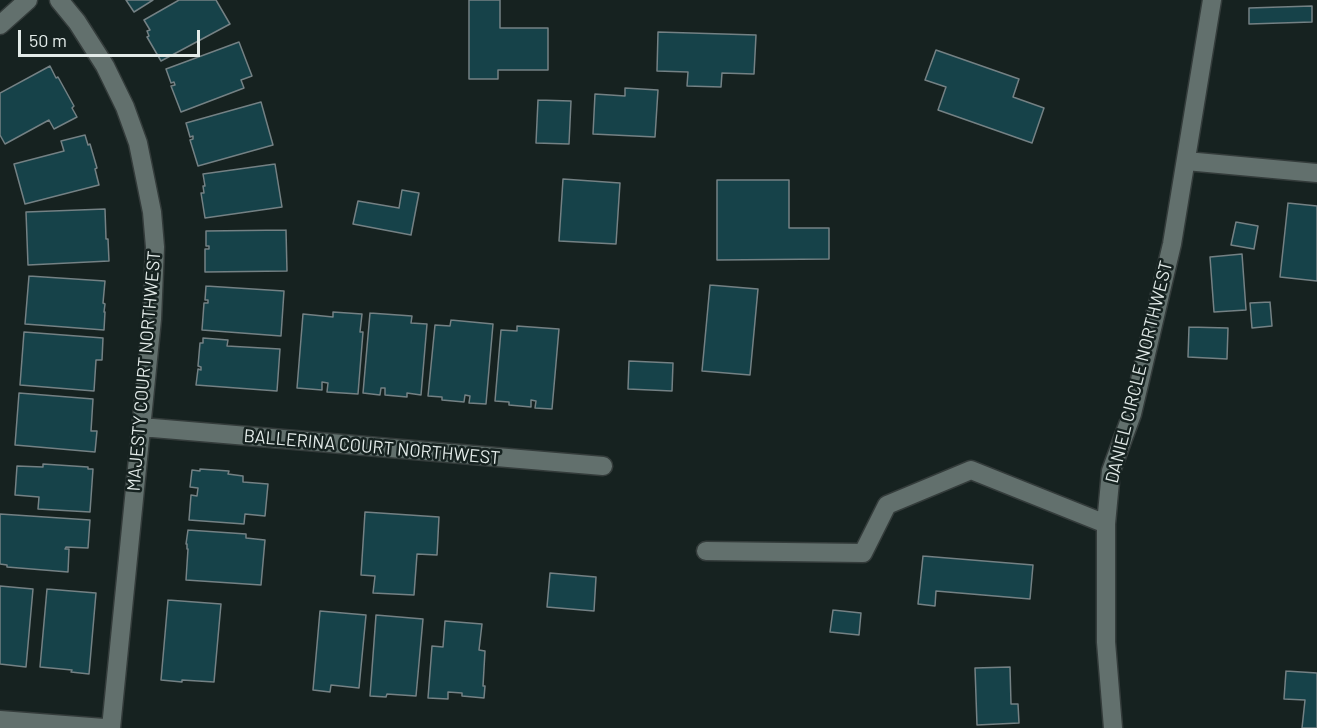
<!DOCTYPE html>
<style>
body{margin:0}
#map{position:relative;width:1317px;height:728px;overflow:hidden;background:#162220;font-family:Barlow,sans-serif}
canvas{display:block}
.scale{position:absolute;left:18px;top:30px;width:182px;height:27px;box-sizing:border-box;border:3px solid #e3ebe9;border-top:0;padding-left:8px;font-size:18px;line-height:21px;white-space:nowrap;color:#e3ebe9;-webkit-text-stroke:4px #162220;paint-order:stroke}
</style>
<div id="map">
<canvas width="1317" height="728"></canvas>
<div class="scale">50 m</div>
</div>
<script>
const context = document.querySelector('canvas').getContext('2d');
context.lineJoin = 'round';
function paint(path, color) { context.fillStyle = color; context.fill(path, 'evenodd'); }
const poly = rows => new Path2D(rows.map(r => 'M' + r).join(''));
function trace(path, color, width, dash) { context.strokeStyle = color; context.lineWidth = width; context.lineCap = dash ? 'butt' : 'round'; context.setLineDash(dash || []); context.stroke(path); }
function drawText(font, color, halo, rows, align = 'center') {
  context.font = font + ' Barlow,sans-serif'; context.lineWidth = 5; context.setLineDash([]); context.textBaseline = 'middle'; context.strokeStyle = halo; context.fillStyle = color; for (const [text, x, y, turn = 0] of rows) {
    context.save(); context.translate(x, y); context.rotate((+turn || 0) * Math.PI / 180); context.textAlign = isNaN(turn) ? turn : align; if (halo) context.strokeText(text, 0, 0); context.fillText(text, 0, 0); context.restore();
  }
}
const building = poly([
 [126,0,153,0,134,12,126,0],
 [179,0,216,0,230,24,161,61,147,37,149,36,147,31,150,30,144,20,179,0],
 [469,0,500,0,500,28,548,28,548,70,498,70,498,79,469,79,469,0],
 [1312,6,1312,22,1249,24,1249,8,1312,6],
 [658,32,756,35,754,74,722,73,721,87,687,86,688,72,657,71,658,32],
 [239,42,252,76,241,80,244,88,181,112,171,86,175,85,174,82,171,83,166,69,239,42],
 [936,50,1019,79,1013,97,1044,108,1032,143,938,110,946,87,925,80,936,50],
 [50,66,56,78,58,77,74,106,72,108,77,117,54,129,49,120,5,144,0,135,0,93,50,66],
 [625,88,658,90,655,137,593,134,595,94,625,96,625,88],
 [538,100,571,101,569,144,536,143,538,100],
 [261,102,273,145,198,166,190,140,193,139,193,136,190,137,186,123,261,102],
 [85,135,88,145,90,144,97,168,95,169,99,185,25,204,14,164,64,151,61,141,85,135],
 [275,164,282,207,205,218,201,193,204,193,203,186,205,186,203,174,275,164],
 [563,179,620,183,616,244,559,241,563,179],
 [717,180,789,180,789,228,829,228,829,259,717,260,717,180],
 [402,190,419,193,411,235,353,224,358,201,399,208,402,190],
 [1288,203,1317,206,1317,281,1280,277,1288,203],
 [105,209,106,239,108,239,109,261,28,265,26,212,105,209],
 [1236,222,1258,226,1254,249,1231,245,1236,222],
 [286,230,287,271,205,272,205,249,209,249,209,246,206,246,206,231,286,230],
 [1242,254,1246,310,1214,312,1210,257,1242,254],
 [29,276,105,281,103,303,105,304,104,312,105,312,104,330,25,324,29,276],
 [710,285,758,289,750,375,702,371,710,285],
 [206,286,284,291,281,336,202,330,204,303,208,303,208,300,205,300,206,286],
 [1270,302,1272,326,1252,328,1250,303,1270,302],
 [333,312,362,314,360,332,363,332,358,394,327,392,328,383,322,382,322,390,297,388,303,314,333,317,333,312],
 [370,313,412,316,411,323,427,324,421,395,407,393,407,397,385,395,385,388,381,388,380,395,363,393,370,313],
 [451,320,493,324,486,404,469,403,470,396,465,395,464,402,442,400,442,397,428,396,435,325,450,326,451,320],
 [517,326,559,329,552,409,535,408,536,401,531,400,531,407,509,405,509,402,495,401,501,330,517,331,517,326],
 [1189,327,1228,328,1227,359,1188,357,1189,327],
 [24,332,103,338,102,360,96,360,94,391,20,385,24,332],
 [203,338,228,340,227,346,280,349,277,391,196,385,198,369,201,370,201,367,198,366,200,343,203,343,203,338],
 [629,361,673,363,672,391,628,389,629,361],
 [19,393,93,399,91,431,97,431,95,452,15,445,19,393],
 [43,464,88,467,88,469,93,469,90,512,38,509,39,497,15,495,17,466,43,467,43,464],
 [200,469,229,471,228,474,243,476,243,482,268,484,265,516,245,514,244,524,189,520,191,495,197,496,198,488,190,487,192,470,200,471,200,469],
 [365,512,439,517,437,555,417,554,414,595,373,593,375,576,361,575,365,512],
 [0,514,90,520,88,548,66,547,65,549,69,549,68,572,7,567,7,565,0,564,0,514],
 [188,530,246,534,246,538,265,540,261,585,186,580,188,549,187,549,187,544,186,544,188,530],
 [923,556,1033,565,1030,599,936,591,935,606,918,604,923,556],
 [550,573,596,577,594,611,547,607,550,573],
 [0,586,33,589,26,667,0,664,0,586],
 [47,589,96,593,89,674,71,672,72,670,40,667,47,589],
 [168,600,221,604,214,682,182,680,182,682,161,680,168,600],
 [833,610,861,613,859,635,830,632,833,610],
 [320,611,366,615,359,688,331,685,330,692,313,690,320,611],
 [376,615,423,619,416,696,387,694,386,697,370,696,376,615],
 [445,621,482,624,479,650,485,651,483,686,485,686,484,698,462,696,462,693,448,692,448,699,428,698,432,646,443,647,445,621],
 [1010,667,1011,704,1018,704,1019,723,977,725,975,668,1010,667],
 [1286,671,1317,673,1317,728,1302,728,1305,700,1284,699,1286,671]
]);
const minor = poly([
 [59,0,77,22,105,66,125,107,138,143,152,212,155,247,152,319,111,728],
 [0,25,28,0],
 [1186,161,1317,173],
 [141,427,603,466],
 [706,551,863,553,887,505,971,470,1106,524],
 [0,720,104,728],
 [1113,728,1106,642,1106,524,1111,471,1132,414,1172,244,1212,0]
]);
const streetNames = [
 ["MAJESTY COURT NORTHWEST",144,371,-85],
 ["DANIEL CIRCLE NORTHWEST",1139,372,-76],
 ["BALLERINA COURT NORTHWEST",372,447,5]
];
paint(building, '#164249');
trace(building, '#748184', 1.5);
trace(minor, '#343c3b', 21);
trace(minor, '#62706d', 18);
drawText('18px', '#e3ebe9', '#162220', streetNames);
</script>
